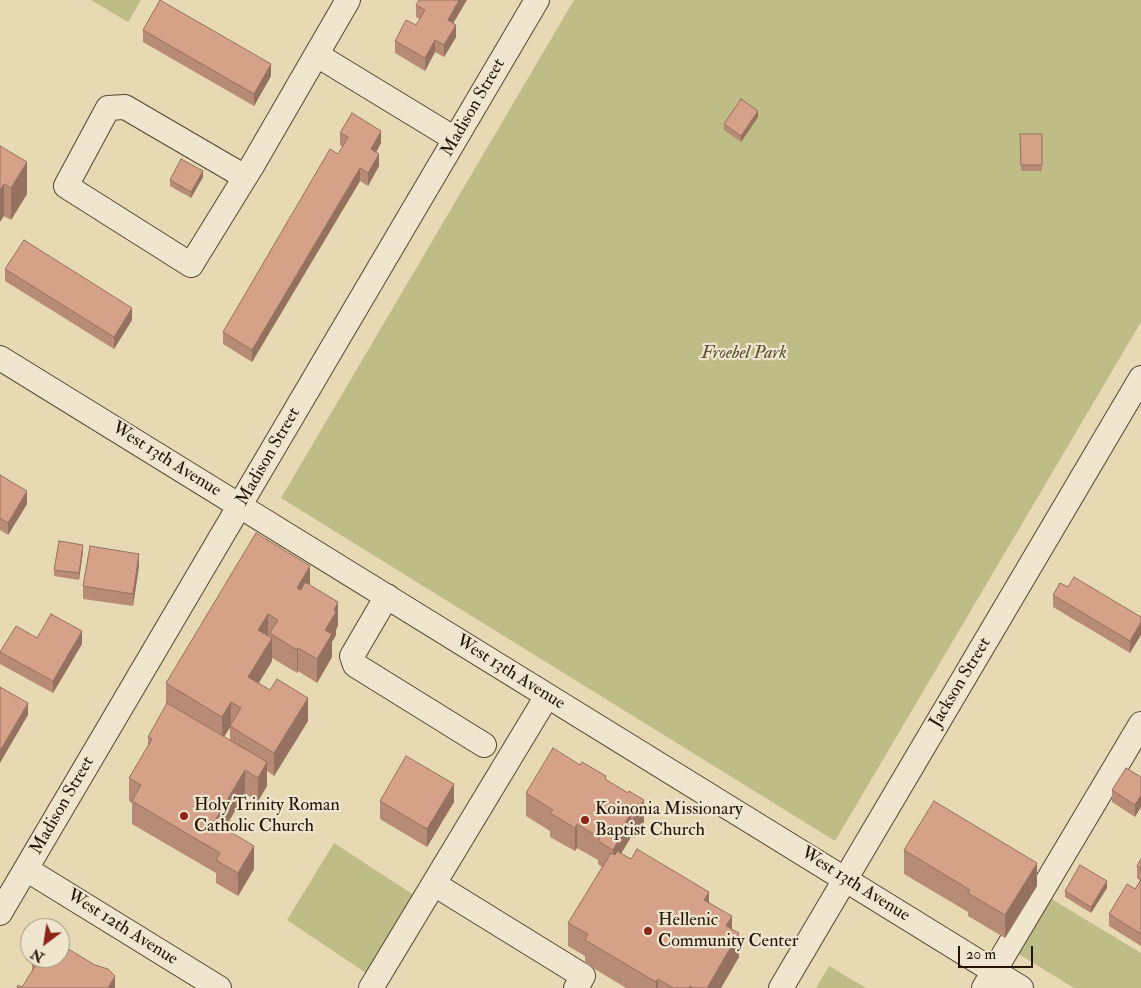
<!DOCTYPE html>
<style>
body{margin:0}
#map{position:relative;width:1141px;height:988px;overflow:hidden;background:#e8d9b5;font-family:"IM FELL Double Pica",serif}
canvas{display:block}
.north{position:absolute;left:20px;top:918px;width:50px;height:50px;box-sizing:border-box;background:#f0e6cf;border:1px solid #9e927d;border-radius:50%;rotate:211deg;font-size:14px;font-weight:700;line-height:20px;text-align:center;color:#241401}
.north::after{content:'';display:block;margin:auto;width:18px;height:22px;background:#8f2418;clip-path:polygon(50% 0,100% 100%,50% 72%,0 100%)}
.scale{position:absolute;left:958px;top:946px;width:75px;height:22px;box-sizing:border-box;border:2px solid #241401;border-top:0;padding-left:6px;font-size:15px;line-height:18px;white-space:nowrap;color:#241401;-webkit-text-stroke:4px #f0e6cf;paint-order:stroke}
</style>
<div id="map">
<canvas width="1141" height="988"></canvas>
<div class="north">N</div>
<div class="scale">20 m</div>
</div>
<script>
const context = document.querySelector('canvas').getContext('2d');
context.lineJoin = 'round';
function paint(path, color) { context.fillStyle = color; context.fill(path, 'evenodd'); }
const poly = rows => new Path2D(rows.map(r => 'M' + r).join(''));
function trace(path, color, width, dash) { context.strokeStyle = color; context.lineWidth = width; context.lineCap = dash ? 'butt' : 'round'; context.setLineDash(dash || []); context.stroke(path); }
function drawText(font, color, halo, rows, align = 'center') {
  context.font = font + ' "IM FELL Double Pica",serif'; context.lineWidth = 4.5; context.setLineDash([]); context.textBaseline = 'middle'; context.strokeStyle = halo; context.fillStyle = color; for (const [text, x, y, turn = 0] of rows) {
    context.save(); context.translate(x, y); context.rotate((+turn || 0) * Math.PI / 180); context.textAlign = isNaN(turn) ? turn : align; if (halo) context.strokeText(text, 0, 0); context.fillText(text, 0, 0); context.restore();
  }
}
const green = poly([
 [91,0,141,0,128,22],
 [574,0,1141,0,1141,322,835,841,281,498],
 [334,843,414,895,366,973,287,920],
 [1050,898,1141,953,1141,988,1074,988,1017,953],
 [829,966,866,988,816,988]
]);
const minor = poly([
 [317,55,455,139],
 [245,177,125,107,108,108,66,186,191,265,252,166,348,0],
 [0,358,1021,988],
 [387,596,352,656,355,665,484,745],
 [26,869,219,988],
 [434,884,583,976,576,988],
 [0,913,537,0],
 [371,988,547,696],
 [781,988,1141,378],
 [984,988,1141,724]
]);
const wall = poly([
 [416,5,453,23,456,37,444,57,435,52,425,71,395,53,395,41,416,25,420,19,416,17],
 [143,30,271,76,254,106,143,42],
 [758,117,741,142,724,130,724,124],
 [340,133,381,143,376,152,379,166,368,186,360,181,252,362,223,344,223,332,343,147,340,145],
 [1020,134,1042,134,1042,171,1021,171],
 [0,146,27,194,11,220,4,216],
 [203,177,191,198,170,186,170,180],
 [5,269,132,320,114,349,5,281],
 [0,475,27,504,8,535,0,530],
 [83,551,79,580,54,576,54,570],
 [139,566,133,606,83,599,83,586],
 [310,585,338,625,336,630,336,635,332,642,332,657,317,683,298,671,297,673,272,658,272,661,259,683,308,721,274,776,267,771,267,786,258,801,245,794,225,828,254,869,238,896,216,883,216,873,132,824,132,803,129,801,129,778,148,747,148,737,166,706,166,683],
 [230,727,230,741,224,737],
 [1068,587,1141,617,1130,653,1053,607,1053,595],
 [82,644,53,693,0,664,0,652],
 [580,765,644,823,634,838,631,837,622,852,622,854,709,902,732,929,739,957,721,988,626,988,585,963,585,956,568,946,568,923,602,867,598,864,598,860,577,848,575,851,550,837,550,831,526,816,526,793],
 [1141,777,1135,817,1112,802,1112,790],
 [380,801,454,802,427,847,380,819],
 [904,850,1037,886,1005,938,968,916,968,912,904,874],
 [1141,859,1141,946,1109,926,1109,914,1135,889,1140,881,1137,878,1137,866],
 [1107,888,1091,913,1065,897,1065,891],
 [32,961,115,988,32,971]
]);
const shadedWall = poly([
 [459,0,467,0,448,32,448,20],
 [456,25,456,37,444,57,444,45],
 [435,40,435,52,425,71,425,58],
 [271,64,271,76,254,106,254,94],
 [758,111,758,117,741,142,741,136],
 [381,131,381,143,371,162,371,149],
 [379,154,379,166,368,186,368,173],
 [27,162,27,194,11,220,11,188],
 [360,168,360,181,252,362,252,350],
 [203,171,203,177,191,198,191,192],
 [4,184,4,216,0,222,0,190],
 [132,308,132,320,114,349,114,337],
 [27,491,27,504,8,535,8,523],
 [83,545,83,551,79,580,79,573],
 [139,554,139,566,133,606,133,594],
 [310,566,310,590,297,611,297,588],
 [338,602,338,625,336,630,336,635,332,642,332,657,317,683,317,659,325,630,334,610],
 [268,614,268,637,258,630],
 [1141,622,1141,635,1130,653,1130,641],
 [82,631,82,644,53,693,53,681],
 [272,638,272,661,248,700,248,677],
 [298,648,298,671,297,673,297,650],
 [308,698,308,721,274,776,274,753],
 [231,702,231,726,222,740,222,717],
 [28,703,28,715,0,763,0,751],
 [267,762,267,786,258,801,258,778],
 [245,770,245,794,214,846,214,822],
 [454,784,454,802,427,847,427,829],
 [1141,795,1141,807,1135,817,1135,805],
 [644,800,644,823,634,838,634,815],
 [631,813,631,837,622,852,622,857,613,873,613,850,620,832],
 [577,824,577,848,575,851,575,828],
 [254,846,254,869,238,896,238,873],
 [1037,863,1037,886,1005,938,1005,915],
 [1107,881,1107,888,1091,913,1091,907],
 [709,892,709,916,704,900],
 [732,916,732,940,726,926],
 [739,933,739,957,721,988,707,988],
 [115,976,115,988,108,988],
 [658,979,658,988,656,988,656,982]
]);
const building = poly([
 [160,0,271,64,254,94,143,30,160,0],
 [419,0,459,0,448,20,456,25,444,45,435,40,425,58,395,41,406,20,416,25,425,10,416,5,419,0],
 [741,99,758,111,741,136,724,124,741,99],
 [352,113,381,131,371,149,379,154,368,173,360,168,252,350,223,332,330,149,338,154,348,137,340,133,352,113],
 [1020,134,1042,134,1042,165,1021,165,1020,134],
 [0,146,27,162,11,188,4,184,0,190,0,146],
 [181,159,203,171,191,192,170,180,181,159],
 [24,240,132,308,114,337,5,269,24,240],
 [0,475,27,491,8,523,0,518,0,475],
 [256,533,310,566,297,588,301,590,305,582,338,602,334,610,336,612,325,630,332,634,317,659,298,648,297,650,270,633,278,620,268,614,258,630,272,638,248,677,270,690,277,679,308,698,274,753,230,726,241,708,231,702,222,717,166,683,256,533],
 [59,541,83,545,79,573,54,570,59,541],
 [90,546,139,554,133,594,83,586,90,546],
 [1074,577,1141,617,1141,622,1130,641,1053,595,1060,583,1068,587,1074,577],
 [51,614,82,631,53,681,0,652,16,626,37,638,51,614],
 [0,687,28,703,0,751,0,687],
 [167,703,267,762,258,778,245,770,214,822,254,846,238,873,216,860,220,853,132,801,141,785,129,778,152,739,148,737,167,703],
 [553,748,580,765,582,762,606,776,605,779,628,793,629,791,644,800,634,815,631,813,620,832,622,834,613,850,598,841,600,838,577,824,575,828,550,813,553,810,526,793,553,748],
 [406,756,454,784,427,829,380,801,406,756],
 [1126,768,1141,777,1141,795,1135,805,1112,790,1126,768],
 [934,801,1037,863,1005,915,968,893,970,890,904,850,934,801],
 [637,849,709,892,704,900,732,916,726,926,739,933,707,988,693,988,690,986,689,988,673,988,658,979,656,982,585,940,588,934,568,923,611,853,615,855,617,851,631,859,637,849],
 [1141,859,1141,869,1137,866,1141,859],
 [1080,865,1107,881,1091,907,1065,891,1080,865],
 [1141,880,1141,934,1109,914,1127,884,1135,889,1141,880],
 [60,944,95,965,108,969,115,976,108,988,17,988,18,985,22,987,37,963,32,961,35,958,60,958,60,944]
]);
const markers = [
 [184,816,5,"#8f2418"],
 [585,820,5,"#8f2418"],
 [648,931,5,"#8f2418"]
];
const streetNames = [
 ["Madison Street",474,108,-60],
 ["Madison Street",269,457,-60],
 ["West 13th Avenue",166,460,32],
 ["West 13th Avenue",510,673,32],
 ["Jackson Street",961,683,-59],
 ["Madison Street",63,806,-60],
 ["West 13th Avenue",855,885,32],
 ["West 12th Avenue",122,928,32]
];
const parkNames = [
 ["Froebel Park",744,354]
];
const poiNames = [
 ["Holy Trinity Roman",194,806],
 ["Catholic Church",194,827],
 ["Koinonia Missionary",595,810],
 ["Baptist Church",595,831],
 ["Hellenic",658,921],
 ["Community Center",658,942]
];
paint(green, '#bebd88');
trace(minor, '#55452e', 26);
trace(minor, '#f0e6cf', 24);
paint(wall, '#b78b76');
paint(shadedWall, '#957160');
paint(building, '#d5a289');
trace(building, '#957160', 1);
for (const [x, y, r, color] of markers) { const dot = new Path2D(); dot.arc(x, y, r, 0, 2 * Math.PI); context.fillStyle = color; context.fill(dot); trace(dot, '#f0e6cf', 2); }
drawText('18px', '#241401', '#f0e6cf', streetNames);
drawText('italic 18px', '#5a4f30', '#f0e6cf', parkNames);
drawText('18px', '#241401', '#f0e6cf', poiNames, 'left');
</script>
